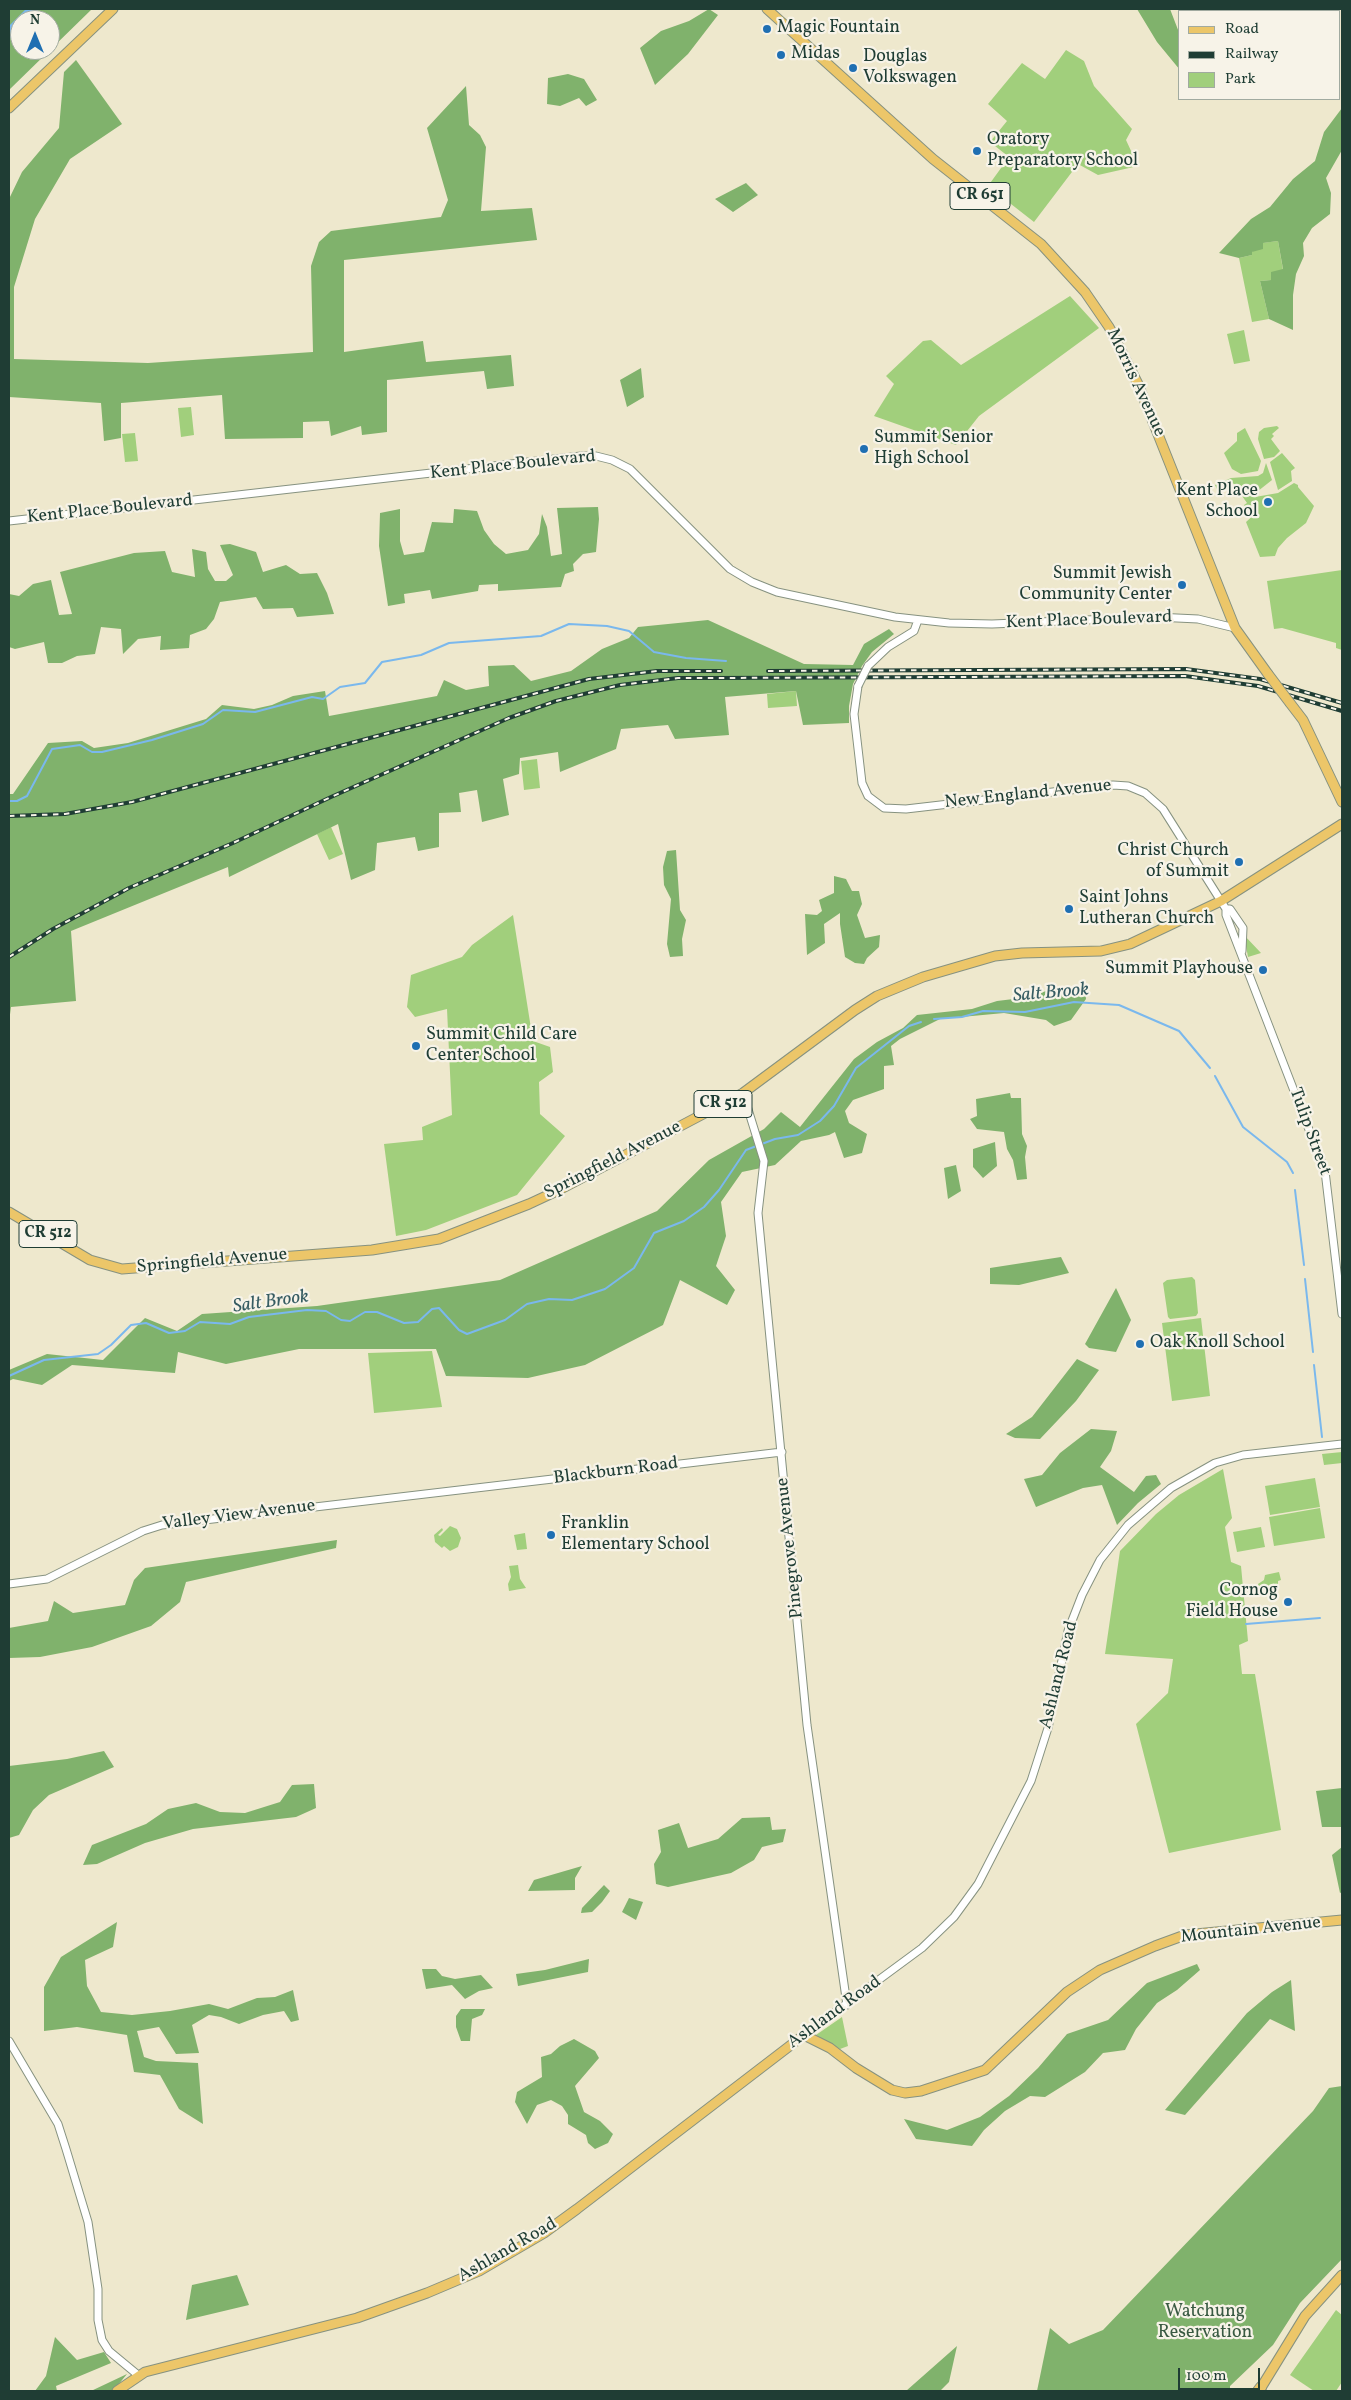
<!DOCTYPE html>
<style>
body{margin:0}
#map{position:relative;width:1351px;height:2400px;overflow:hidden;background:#eee8cd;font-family:Vollkorn,serif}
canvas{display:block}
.frame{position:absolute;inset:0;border:10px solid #1f3d34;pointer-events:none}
.legend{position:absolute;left:1178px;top:10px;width:162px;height:90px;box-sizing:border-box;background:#f7f3e8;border:1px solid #a1aaa0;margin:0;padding:6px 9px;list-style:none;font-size:15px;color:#1f3d34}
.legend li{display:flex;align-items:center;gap:10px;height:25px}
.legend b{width:25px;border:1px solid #a1aaa0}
.north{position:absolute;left:10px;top:10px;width:50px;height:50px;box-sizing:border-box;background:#f7f3e8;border:1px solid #a1aaa0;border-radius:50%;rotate:0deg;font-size:14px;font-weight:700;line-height:20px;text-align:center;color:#1f3d34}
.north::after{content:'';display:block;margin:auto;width:18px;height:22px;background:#1f6fb2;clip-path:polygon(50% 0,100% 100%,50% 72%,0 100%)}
.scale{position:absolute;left:1178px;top:2368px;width:82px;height:22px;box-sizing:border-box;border:2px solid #1f3d34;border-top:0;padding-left:6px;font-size:15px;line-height:18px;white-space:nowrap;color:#1f3d34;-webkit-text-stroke:4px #f7f3e8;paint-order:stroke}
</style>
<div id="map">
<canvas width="1351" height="2400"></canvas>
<div class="frame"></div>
<ul class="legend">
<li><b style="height:6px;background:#ecc669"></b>Road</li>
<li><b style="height:6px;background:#1f3d34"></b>Railway</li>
<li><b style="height:14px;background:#a1cf7c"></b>Park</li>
</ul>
<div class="north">N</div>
<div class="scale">100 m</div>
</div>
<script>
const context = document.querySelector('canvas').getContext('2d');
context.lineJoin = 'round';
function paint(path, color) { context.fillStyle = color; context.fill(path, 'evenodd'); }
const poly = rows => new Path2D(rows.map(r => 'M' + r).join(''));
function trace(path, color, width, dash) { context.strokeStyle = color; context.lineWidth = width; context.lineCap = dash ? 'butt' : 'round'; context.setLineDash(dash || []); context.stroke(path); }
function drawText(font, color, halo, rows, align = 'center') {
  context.font = font + ' Vollkorn,serif'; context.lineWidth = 4.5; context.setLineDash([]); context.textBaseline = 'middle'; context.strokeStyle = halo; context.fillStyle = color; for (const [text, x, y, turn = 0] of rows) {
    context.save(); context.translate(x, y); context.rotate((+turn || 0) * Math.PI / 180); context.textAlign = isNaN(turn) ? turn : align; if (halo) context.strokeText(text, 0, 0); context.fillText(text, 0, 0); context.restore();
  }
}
const green = poly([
 [1066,50,1084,61,1094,86,1132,129,1126,140,1138,166,1098,175,1078,164,1034,222,988,186,1009,157,990,142,1007,121,988,104,1022,63,1045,79],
 [1278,241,1283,270,1271,280,1260,281,1269,319,1252,322,1239,258,1252,255,1252,252,1262,243],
 [1070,296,1099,328,979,416,956,445,874,416,894,384,886,376,923,341,931,340,961,365],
 [1244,330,1250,361,1234,364,1227,334],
 [191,407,194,435,181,437,178,408],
 [1277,426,1279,428,1272,434,1274,436,1271,439,1280,451,1274,457,1264,459,1258,439,1259,432,1264,428],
 [1245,428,1261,461,1258,471,1241,474,1232,469,1224,453,1237,441,1237,433],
 [135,433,138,461,125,462,122,434],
 [1282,453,1295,468,1291,471,1292,481,1278,490,1270,462],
 [1266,463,1272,480,1253,495,1255,497,1278,493,1294,483,1298,485,1298,487,1314,506,1306,523,1287,538,1278,548,1275,556,1260,557,1246,522,1257,512,1252,505,1246,509,1244,505,1247,503,1233,483,1219,493,1215,485,1231,478,1258,476,1263,473],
 [1342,570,1342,650,1336,648,1336,643,1282,628,1274,629,1267,581],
 [796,691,797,706,768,708,767,694],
 [537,759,540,788,524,790,521,761],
 [331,827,343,854,329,860,317,834],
 [513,915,533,1041,550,1047,553,1072,539,1082,540,1114,565,1136,517,1195,426,1230,396,1236,384,1144,423,1140,422,1127,452,1115,447,1009,415,1017,407,1007,411,975,462,957,472,945],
 [1244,935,1261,953,1248,957],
 [1192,1277,1195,1280,1198,1313,1196,1316,1170,1319,1168,1317,1163,1283,1167,1280],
 [1201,1318,1210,1396,1172,1401,1162,1323],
 [432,1351,442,1407,374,1413,368,1353],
 [1342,1452,1342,1463,1324,1465,1322,1454],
 [1223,1469,1232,1518,1225,1527,1231,1562,1241,1566,1248,1641,1239,1645,1242,1674,1255,1674,1281,1830,1169,1853,1136,1724,1168,1693,1173,1659,1105,1654,1120,1551,1156,1514,1179,1495],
 [1315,1478,1320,1507,1270,1515,1265,1486],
 [1320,1508,1325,1538,1274,1546,1269,1517],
 [450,1526,457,1529,461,1538,458,1547,450,1551,444,1546,442,1548,435,1542,434,1535,442,1528,443,1530,438,1535,440,1536],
 [1261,1527,1265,1547,1237,1552,1233,1532],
 [525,1533,527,1549,517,1550,514,1535],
 [518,1565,520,1579,526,1588,509,1591,508,1584,511,1577,509,1566],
 [1279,1572,1281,1580,1278,1581,1278,1592,1267,1594,1260,1593,1258,1584,1264,1580,1265,1575],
 [842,2017,848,2046,840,2049,816,2035],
 [1336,2310,1342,2315,1342,2382,1336,2391,1314,2391,1290,2375]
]);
const forest = poly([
 [9,9,92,9,50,50,50,20,20,20,20,50,50,50,9,90],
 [709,9,718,15,688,54,655,85,640,48,661,31,689,21],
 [1137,9,1170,9,1180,35,1180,70,1157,42],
 [76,60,122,124,70,159,35,219,14,287,14,359,148,363,313,352,311,266,319,242,331,231,441,217,448,200,427,128,466,86,469,125,480,135,486,147,481,211,532,208,537,240,344,260,344,352,423,341,426,362,511,355,514,386,487,389,484,371,387,380,387,432,362,435,361,426,331,436,329,421,303,422,303,438,225,439,222,395,121,403,121,438,104,441,101,403,9,397,9,199,22,172,59,128,64,72],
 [568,74,584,79,597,100,586,106,579,98,560,106,547,104,548,78],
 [1342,108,1342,150,1326,178,1331,193,1330,214,1312,228,1303,243,1304,256,1296,274,1293,295,1293,330,1269,319,1260,281,1271,280,1271,272,1283,269,1278,241,1263,243,1263,249,1252,252,1252,255,1239,258,1219,253,1251,219,1270,207,1293,179,1315,161,1324,132],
 [746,183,758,195,733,212,715,199],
 [641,368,644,397,627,407,620,380],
 [598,507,599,519,596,552,583,554,573,564,574,571,565,574,561,587,498,591,498,584,479,585,478,591,432,599,430,590,404,594,405,603,388,606,379,546,380,513,400,509,400,541,404,555,424,552,432,522,453,523,454,509,477,511,484,530,494,544,506,554,528,550,539,534,542,514,547,527,551,556,562,554,557,508],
 [230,544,256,552,263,572,286,565,300,574,317,573,327,593,334,614,297,617,293,608,263,609,256,597,220,602,214,619,206,629,190,635,189,648,160,650,161,636,138,639,123,654,121,629,101,627,95,654,77,656,62,663,48,663,44,642,15,649,9,647,9,594,19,596,33,584,51,580,59,615,72,614,60,572,134,553,165,551,172,572,195,577,192,549,206,552,208,569,215,581,226,581,233,575,220,545],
 [708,620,804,664,853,665,864,644,889,629,894,634,872,652,862,666,853,684,849,706,849,723,803,725,796,691,725,697,729,735,675,739,668,725,621,729,616,749,560,772,558,752,520,758,519,774,503,779,509,815,482,822,477,790,459,793,461,812,439,813,439,847,418,851,415,837,377,843,375,870,351,880,338,824,229,877,228,867,71,931,76,1001,11,1007,9,1022,9,794,13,794,48,743,82,741,94,748,128,743,206,719,222,705,254,709,272,705,293,696,325,691,329,716,437,696,444,680,466,690,489,686,488,666,514,665,531,681,571,671,602,649,629,638,638,627],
 [676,850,680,910,686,920,682,939,683,956,670,957,667,944,671,899,664,885,663,867,667,851],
 [834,876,846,879,852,891,859,891,862,904,857,915,865,938,880,935,879,947,867,958,864,964,855,963,845,957,840,924,840,913,824,924,825,943,807,955,805,914,817,915,822,911,819,900,834,893],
 [1054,988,1078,988,1085,991,1086,999,1071,1020,1054,1026,1046,1020,1004,1013,940,1019,900,1039,891,1046,894,1065,884,1066,884,1089,853,1100,845,1111,849,1123,867,1134,862,1153,844,1158,835,1132,829,1135,801,1141,775,1165,742,1172,721,1202,726,1236,716,1266,735,1290,727,1305,680,1280,663,1325,585,1365,528,1378,446,1376,436,1349,299,1349,226,1364,178,1352,175,1373,72,1365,42,1385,13,1379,9,1381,9,1370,47,1354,103,1360,145,1318,177,1331,202,1314,317,1306,500,1280,657,1211,709,1160,764,1129,781,1112,800,1127,854,1059,877,1042,903,1028,917,1015,972,1009,997,1001,1030,997],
 [1010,1093,1011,1098,1021,1098,1022,1134,1027,1146,1025,1157,1027,1179,1017,1180,1013,1160,1007,1149,1004,1132,977,1129,970,1119,977,1116,976,1099],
 [995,1142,997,1166,983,1178,973,1167,973,1149],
 [956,1165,961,1191,948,1199,944,1168],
 [1061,1257,1069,1273,1019,1285,990,1284,990,1268],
 [1116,1288,1131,1320,1116,1352,1089,1348,1085,1344],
 [1077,1359,1099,1370,1076,1401,1040,1439,1015,1438,1006,1434,1032,1417],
 [1091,1429,1117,1431,1111,1451,1100,1467,1134,1492,1146,1476,1156,1475,1161,1484,1138,1503,1117,1525,1102,1485,1083,1488,1036,1507,1024,1479,1042,1475,1060,1453],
 [337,1540,336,1548,186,1582,180,1602,151,1626,92,1647,40,1657,9,1658,9,1628,48,1621,54,1601,73,1613,125,1605,134,1580,145,1568],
 [104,1751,114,1767,49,1795,33,1810,19,1835,9,1838,9,1766,67,1759],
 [314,1784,316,1808,296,1817,193,1829,145,1843,97,1864,83,1865,92,1845,146,1824,168,1809,196,1803,220,1812,245,1813,280,1802,292,1785],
 [1342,1788,1342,1827,1322,1827,1316,1791],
 [770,1817,772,1830,786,1829,783,1842,762,1847,754,1860,731,1873,668,1887,656,1884,654,1864,661,1852,658,1830,679,1823,688,1848,718,1839,742,1818],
 [1342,1847,1342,1892,1340,1893,1332,1855],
 [582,1866,575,1878,575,1890,528,1891,534,1880],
 [604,1885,610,1891,602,1902,592,1912,581,1913,582,1908],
 [629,1898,643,1902,636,1920,622,1912],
 [117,1922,113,1947,85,1960,87,1986,101,2012,132,2015,170,2011,209,2004,228,2009,257,1998,275,1997,293,1990,299,2020,291,2022,284,2011,263,2015,239,2024,221,2017,209,2015,192,2025,199,2053,176,2054,159,2027,137,2031,144,2057,156,2061,198,2063,203,2124,179,2109,160,2075,134,2072,127,2035,77,2027,44,2031,44,1987,61,1957],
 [589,1959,588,1972,518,1986,516,1974,545,1970],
 [1197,1964,1200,1970,1177,1990,1157,2003,1136,2029,1125,2050,1103,2053,1085,2072,1045,2097,1030,2096,1005,2111,984,2130,972,2146,916,2139,904,2119,947,2130,980,2117,1009,2096,1038,2068,1067,2034,1108,2020,1147,1983],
 [422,1969,436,1969,442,1976,455,1979,481,1975,493,1988,479,1991,465,1999,452,1985,426,1989],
 [1291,1980,1295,2031,1270,2019,1185,2115,1165,2110,1247,2013,1272,1992],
 [461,2009,485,2009,482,2015,472,2019,470,2041,461,2041,456,2027,456,2016],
 [574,2039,595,2051,599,2058,575,2086,584,2112,600,2121,613,2134,608,2143,595,2149,588,2143,586,2135,568,2124,568,2115,562,2106,551,2100,537,2105,527,2124,515,2102,517,2092,542,2077,541,2057,551,2054,560,2046],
 [1342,2086,1342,2259,1300,2303,1273,2345,1230,2386,1230,2391,1037,2391,1050,2328,1069,2344,1103,2330,1313,2111,1329,2088],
 [237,2275,249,2305,186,2320,192,2285],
 [55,2337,77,2360,104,2352,111,2363,56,2386,57,2391,35,2391,46,2376],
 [957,2346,949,2382,940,2391,906,2391],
 [127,2374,113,2391,91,2391]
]);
const stream = poly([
 [9,801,17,801,27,796,52,749,80,745,92,752,102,752,152,740,203,724,223,710,255,712,312,697,323,699,340,687,365,683,382,662,421,655,449,643,541,636,569,624,607,626,629,631,654,652,686,658,726,661],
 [934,1019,962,1017,983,1011,1025,1012,1074,1002,1119,1005,1179,1031,1210,1068],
 [1215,1076,1243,1127,1287,1162,1293,1173],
 [1295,1190,1304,1265],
 [1305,1279,1313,1352],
 [1314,1365,1322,1437],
 [9,1376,44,1360,98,1354,111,1345,131,1325,146,1323,169,1333,185,1331,200,1322,230,1324,249,1317,307,1310,326,1311,341,1320,350,1321,365,1312,377,1312,404,1323,418,1322,432,1309,439,1308,459,1330,467,1334,505,1320,527,1304,549,1299,572,1300,605,1289,634,1268,654,1233,684,1221,704,1207,719,1190,746,1150,775,1139,798,1135,820,1121,834,1106,856,1068,909,1026,921,1022],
 [1246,1624,1320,1618]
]);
const river = poly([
 [22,20,33,9],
 [9,33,20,22]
]);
const minor = poly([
 [9,521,581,456,596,456,612,460,630,469,730,569,752,582,777,592,895,617,949,623,992,624,1156,617,1198,619,1235,628],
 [868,666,888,647,914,631,918,620],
 [858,686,854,714,862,783,868,796,884,808,906,809,1113,785,1128,786,1145,793,1163,809,1226,909,1226,915,1325,1171,1342,1314],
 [1226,909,1230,909,1243,928,1242,951],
 [743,1093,764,1161,758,1213,807,1725,847,2005],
 [9,1584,47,1579,143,1531,162,1525,782,1452],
 [804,2035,922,1948,954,1917,978,1884,1031,1781,1048,1728,1068,1631,1082,1595,1100,1560,1128,1525,1171,1488,1215,1463,1243,1455,1342,1444],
 [9,2041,58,2124,66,2149,88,2222,98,2289,98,2320,102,2340,109,2351,138,2375]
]);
const major = poly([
 [767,9,933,159,1041,244,1085,292,1109,327,1138,384,1235,628,1268,674],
 [9,108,113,9],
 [1290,703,1303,720,1342,802],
 [9,1212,90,1260,122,1269,372,1250,439,1239,529,1204,559,1190,743,1093,855,1010,877,996,923,977,995,956,1022,953,1101,951,1130,944,1221,901,1342,824],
 [117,2391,145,2372,357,2318,427,2293,479,2271,544,2233,577,2209,804,2035,830,2048,856,2068,892,2090,905,2093,921,2091,985,2070,1067,1992,1100,1970,1155,1946,1185,1935,1342,1920],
 [1259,2391,1305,2316,1342,2275]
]);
const highway = poly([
 [1258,2391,1261,2387]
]);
const rail = poly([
 [768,671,1186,669,1260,679,1342,703],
 [9,816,65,814,132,802,589,679,657,671,721,671],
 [9,957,53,929,129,888,233,843,331,797,509,718,556,701,620,685,678,678,712,678,1185,676,1258,686,1342,711]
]);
const minorBridge = poly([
 [858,686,868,666]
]);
const majorBridge = poly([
 [1268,674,1290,703]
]);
const markers = [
 [767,29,5,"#1f6fb2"],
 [781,55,5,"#1f6fb2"],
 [853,68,5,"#1f6fb2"],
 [977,151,5,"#1f6fb2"],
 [864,449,5,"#1f6fb2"],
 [1268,502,5,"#1f6fb2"],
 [1182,585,5,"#1f6fb2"],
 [1239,862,5,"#1f6fb2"],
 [1069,909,5,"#1f6fb2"],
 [1263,970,5,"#1f6fb2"],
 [416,1046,5,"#1f6fb2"],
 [1140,1344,5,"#1f6fb2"],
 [551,1535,5,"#1f6fb2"],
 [1288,1602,5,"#1f6fb2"]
];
const shields = [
 [980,196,60],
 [723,1104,58],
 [48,1234,58]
];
const shieldNames = [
 ["CR 651",980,196],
 ["CR 512",723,1104],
 ["CR 512",48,1234]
];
const poiNames = [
 ["Magic Fountain",777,29],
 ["Midas",791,55],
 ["Douglas",863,58],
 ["Volkswagen",863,79],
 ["Oratory",987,141],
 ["Preparatory School",987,162],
 ["Summit Senior",874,439],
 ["High School",874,460],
 ["Kent Place",1258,492,"right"],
 ["School",1258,513,"right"],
 ["Summit Jewish",1172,575,"right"],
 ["Community Center",1172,596,"right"],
 ["Christ Church",1229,852,"right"],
 ["of Summit",1229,873,"right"],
 ["Saint Johns",1079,899],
 ["Lutheran Church",1079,920],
 ["Summit Playhouse",1253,970,"right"],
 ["Summit Child Care",426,1036],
 ["Center School",426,1057],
 ["Oak Knoll School",1150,1344],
 ["Franklin",561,1525],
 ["Elementary School",561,1546],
 ["Cornog",1278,1592,"right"],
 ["Field House",1278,1613,"right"]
];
const streetNames = [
 ["Morris Avenue",1135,383,65],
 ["Kent Place Boulevard",513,466,-6],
 ["Kent Place Boulevard",110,510,-6],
 ["Kent Place Boulevard",1089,621,-2],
 ["New England Avenue",1028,795,-6],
 ["Tulip Street",1309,1132,70],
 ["Springfield Avenue",613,1161,-27],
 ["Springfield Avenue",212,1262,-5],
 ["Blackburn Road",616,1472,-7],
 ["Valley View Avenue",239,1516,-7],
 ["Pinegrove Avenue",791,1548,-96],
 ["Ashland Road",1060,1675,-76],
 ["Mountain Avenue",1251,1931,-6],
 ["Ashland Road",835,2013,-36],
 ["Ashland Road",508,2251,-30]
];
const parkNames = [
 ["Watchung",1205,2313],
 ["Reservation",1205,2334]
];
const waterNames = [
 ["Salt Brook",1051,994,-5],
 ["Salt Brook",271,1303,-8]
];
paint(green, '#a1cf7c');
paint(forest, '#80b26c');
trace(stream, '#7ab8ed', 2);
trace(river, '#7ab8ed', 10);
trace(minor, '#869280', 9);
trace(major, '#869280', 11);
trace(highway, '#869280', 12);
trace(minor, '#fff', 7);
trace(major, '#ecc669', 9);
trace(highway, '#ecc669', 10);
trace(rail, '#1f3d34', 4);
trace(rail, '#f7f3e8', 2, [5.5]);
trace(minorBridge, '#869280', 9, []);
trace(majorBridge, '#869280', 11, []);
trace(minorBridge, '#fff', 7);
trace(majorBridge, '#ecc669', 9);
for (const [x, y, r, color] of markers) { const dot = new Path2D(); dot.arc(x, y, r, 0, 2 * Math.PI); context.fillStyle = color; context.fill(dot); trace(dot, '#f7f3e8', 2); }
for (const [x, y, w] of shields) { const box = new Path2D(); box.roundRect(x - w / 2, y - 13.5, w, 27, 4); context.fillStyle = '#f7f3e8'; context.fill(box); trace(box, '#1f3d34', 1); }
drawText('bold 16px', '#1f3d34', null, shieldNames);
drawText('18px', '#1f3d34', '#f7f3e8', poiNames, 'left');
drawText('18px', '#1f3d34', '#f7f3e8', streetNames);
drawText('18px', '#395a42', '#f7f3e8', parkNames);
drawText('italic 19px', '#365c62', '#f7f3e8', waterNames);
</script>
